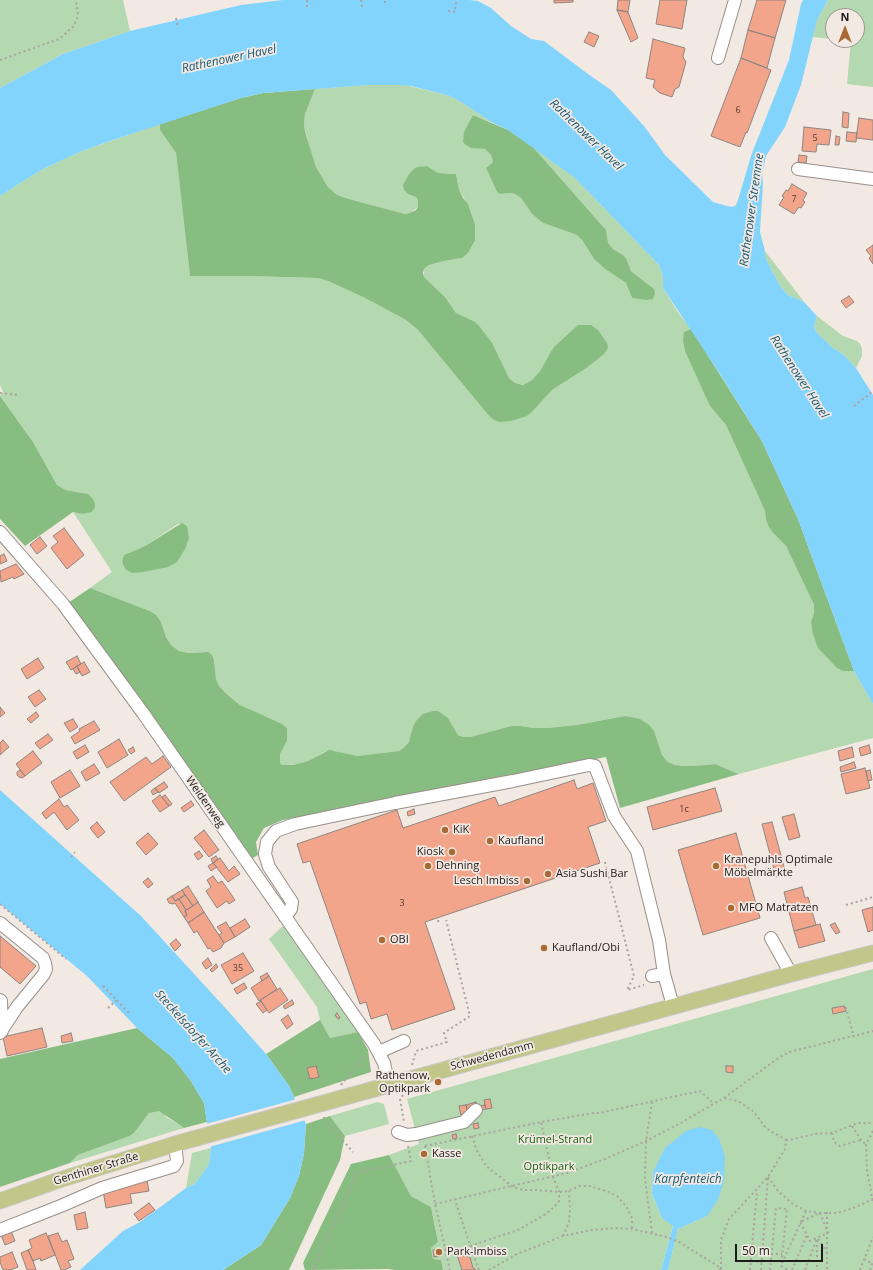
<!DOCTYPE html>
<meta charset="utf-8">
<style>
body{margin:0}
#map{position:relative;width:873px;height:1270px;overflow:hidden;background:#f2e9e3;font-family:"Open Sans",sans-serif}
canvas{display:block}
.north{position:absolute;left:825px;top:8px;width:40px;height:40px;box-sizing:border-box;background:#f2e9e3;border:1px solid #9d9692;border-radius:50%;rotate:0deg;font-size:11px;font-weight:700;line-height:16px;text-align:center;color:#1d1a18}
.north::after{content:'';display:block;margin:auto;width:14px;height:18px;background:#aa6a33;clip-path:polygon(50% 0,100% 100%,50% 72%,0 100%)}
.scale{position:absolute;left:735px;top:1244px;width:88px;height:18px;box-sizing:border-box;border:2px solid #1d1a18;border-top:0;padding-left:5px;font-size:12px;line-height:14px;white-space:nowrap;color:#1d1a18;-webkit-text-stroke:3px #f2e9e3;paint-order:stroke}
</style>
<div id="map">
<canvas width="873" height="1270"></canvas>
<div class="north">N</div>
<div class="scale">50 m</div>
</div>
<script>
const context = document.querySelector('canvas').getContext('2d');
context.lineJoin = 'round';
function paint(path, color) { context.fillStyle = color; context.fill(path, 'evenodd'); }
const poly = rows => new Path2D(rows.map(r => 'M' + r).join(''));
function trace(path, color, width, dash) { context.strokeStyle = color; context.lineWidth = width; context.lineCap = dash ? 'butt' : 'round'; context.setLineDash(dash || []); context.stroke(path); }
function drawText(font, color, halo, rows, align = 'center') {
  context.font = font + ' "Open Sans",sans-serif'; context.lineWidth = 3.5; context.setLineDash([]); context.textBaseline = 'middle'; context.strokeStyle = halo; context.fillStyle = color; for (const [text, x, y, turn = 0] of rows) {
    context.save(); context.translate(x, y); context.rotate((+turn || 0) * Math.PI / 180); context.textAlign = isNaN(turn) ? turn : align; if (halo) context.strokeText(text, 0, 0); context.fillText(text, 0, 0); context.restore();
  }
}
const green = poly([
 [0,0,123,0,130,31,63,54,0,88],
 [828,0,873,0,873,87,847,84,851,41,843,40,857,40,857,16,833,16,833,39,812,37,817,20],
 [369,85,405,85,450,96,461,102,493,123,473,115,476,148,485,149,491,155,493,162,486,168,497,192,500,194,510,193,515,194,521,198,532,214,543,223,577,235,582,240,594,259,605,269,626,283,632,298,654,289,631,271,626,258,623,255,613,249,607,243,606,230,533,147,574,177,659,265,663,276,663,288,679,314,691,329,684,332,710,406,726,425,765,511,766,520,773,533,786,546,814,605,814,613,811,622,843,671,854,671,873,704,873,738,739,774,715,764,706,765,685,766,675,765,668,762,662,755,659,747,631,717,625,716,577,725,547,728,534,728,521,726,511,726,470,737,463,737,458,735,448,718,409,742,403,748,399,751,357,756,343,754,334,751,326,751,308,761,293,765,282,765,280,763,280,754,287,741,253,712,240,705,219,686,216,679,214,660,212,655,204,652,188,653,179,651,171,645,166,637,161,622,150,611,90,588,112,572,73,512,83,514,92,512,95,508,95,504,84,493,66,490,57,485,33,442,0,396,3,392,0,385,0,196,41,170,82,151,160,124,160,130,176,153,190,276,248,276,318,278,328,281,365,298,406,320,418,330,489,416,527,416,532,412,552,390,585,369,553,348,540,371,532,380,524,385,515,383,509,378,504,369,464,318,456,313,445,297,424,277,424,269,429,265,444,261,462,258,475,234,475,224,470,209,459,189,456,174,438,173,427,166,416,197,418,200,418,207,411,212,405,214,349,199,337,195,328,187,316,167,310,149,304,126,305,114,315,89],
 [178,524,184,524,187,526,125,569,122,562,128,553,145,546],
 [765,251,798,294,804,302,788,295,780,286,766,259],
 [817,316,843,336,857,341,860,344,862,349,862,356,856,368,843,354,833,348,817,333,814,327],
 [284,925,358,1032,330,1038,320,1020,317,1007,269,939],
 [873,969,873,1270,668,1270,678,1229,707,1216,653,1172,652,1194,662,1218,673,1225,661,1270,443,1270,441,1260,433,1259,431,1248,438,1242,431,1207,411,1196,389,1155,419,1144,407,1099],
 [378,1102,384,1104,389,1124,345,1136,330,1116],
 [153,1111,159,1111,164,1113,166,1117,184,1128,70,1163,78,1155,130,1136,134,1133,149,1113],
 [211,1148,209,1164,195,1184,186,1188,192,1153]
]);
const forest = poly([
 [315,89,305,114,304,126,306,135,316,167,328,187,337,195,349,199,405,214,409,213,416,210,418,207,418,200,416,197,408,194,404,190,403,185,409,174,415,168,418,167,427,166,438,173,456,174,459,189,463,198,468,204,475,224,475,240,468,253,462,258,444,261,429,265,424,269,423,273,424,277,445,297,456,313,475,322,480,327,492,343,509,378,515,383,523,385,532,380,540,371,553,348,578,325,591,325,598,330,607,343,608,348,604,354,585,369,552,390,532,412,527,416,511,421,499,422,494,420,489,416,418,330,406,320,365,298,328,281,318,278,248,276,190,276,176,153,160,130,160,124,241,98,263,93],
 [473,115,508,130,533,147,606,230,608,243,613,249,623,255,626,258,631,271,654,289,655,293,653,299,647,300,632,298,626,283,605,269,594,259,582,240,577,235,543,223,532,214,521,198,515,194,510,193,500,194,497,192,486,168,493,162,491,155,485,149,471,148,466,145,463,142,464,132],
 [691,329,762,441,798,519,854,671,843,671,837,668,818,648,813,634,811,622,814,613,814,605,786,546,773,533,769,527,766,520,765,511,726,425,710,406,685,351,683,340,684,332],
 [0,396,33,442,57,485,66,490,88,494,93,499,95,504,95,508,92,512,83,514,73,512,25,546,0,519],
 [182,523,187,526,189,538,185,549,177,562,168,567,143,572,132,573,125,569,122,562,124,555,145,546],
 [90,588,150,611,156,615,161,622,166,637,171,645,179,651,188,653,208,652,212,655,214,660,216,679,219,686,227,694,240,705,282,724,287,728,287,741,280,754,280,763,282,765,293,765,308,761,329,750,357,756,399,751,403,748,409,742,413,727,416,721,423,714,433,711,438,711,448,718,458,735,463,737,470,737,511,726,521,726,534,728,547,728,577,725,625,716,631,717,640,719,649,725,654,731,662,755,668,762,675,765,685,766,706,765,715,764,739,774,620,808,606,757,283,820,264,828,256,842,258,855,251,859,68,603],
 [320,1020,330,1038,358,1032,368,1050,371,1072,294,1097,289,1086,266,1054],
 [137,1028,173,1058,191,1081,204,1103,207,1122,184,1128,159,1111,149,1113,134,1133,130,1136,78,1155,70,1163,0,1187,0,1059],
 [330,1116,345,1136,340,1160,289,1270,223,1270,261,1245,290,1198,299,1176,304,1153,306,1124],
 [389,1155,411,1196,431,1207,438,1242,431,1248,433,1259,441,1260,443,1270,395,1270,388,1269,305,1270,303,1263,351,1164]
]);
const water = poly([
 [283,0,469,0,478,1,491,8,511,26,531,39,544,41,588,74,611,90,644,126,665,155,713,202,731,207,735,206,737,203,752,153,789,60,801,4,803,0,828,0,817,20,801,85,785,127,766,156,762,174,763,183,760,232,765,251,766,259,780,286,788,295,804,302,817,316,814,327,817,333,833,348,843,354,856,368,873,395,873,704,854,671,798,519,762,441,720,374,663,288,663,276,659,265,574,177,508,130,493,123,461,102,450,96,411,86,398,85,369,85,263,93,241,98,113,140,82,151,41,170,0,196,0,88,63,54,130,31,241,5],
 [0,790,141,916,229,1012,266,1054,289,1086,306,1124,304,1153,299,1176,290,1198,261,1245,223,1270,80,1270,123,1231,140,1222,186,1188,195,1184,209,1164,211,1148,204,1103,191,1081,173,1058,137,1028,87,976,0,904],
 [700,1127,712,1130,719,1139,725,1156,724,1180,718,1200,707,1216,678,1229,668,1270,661,1270,673,1226,662,1218,652,1194,653,1172,665,1148,686,1131]
]);
const pier = poly([
 [297,1099,306,1120,209,1147,206,1124]
]);
const building = poly([
 [554,0,573,0,573,2,554,3,554,0],
 [618,0,630,0,628,12,617,10,618,0],
 [660,0,687,0,682,29,656,24,660,0],
 [757,0,786,0,775,38,748,30,757,0],
 [617,10,628,12,638,38,631,42,617,10],
 [748,30,775,38,767,68,741,58,748,30],
 [589,32,599,36,594,47,584,42,589,32],
 [653,39,685,48,683,57,686,62,679,87,675,89,672,97,660,93,653,87,655,80,646,78,653,39],
 [741,58,771,70,747,133,746,132,740,147,711,136,741,58],
 [843,112,849,113,848,128,842,127,843,112],
 [859,118,873,120,873,140,856,138,859,118],
 [804,127,831,130,829,145,817,144,816,152,802,151,804,127],
 [847,132,857,133,856,142,846,141,847,132],
 [836,136,840,137,839,145,835,145,836,136],
 [799,155,807,156,806,163,798,162,799,155],
 [792,184,807,193,803,200,805,202,801,208,799,207,794,214,779,205,784,197,782,196,786,190,788,191,792,184],
 [873,245,873,264,869,258,871,256,866,250,873,245],
 [849,296,854,302,846,308,841,301,849,296],
 [64,528,84,555,67,569,51,548,58,542,53,536,64,528],
 [40,537,47,546,37,554,30,545,40,537],
 [4,554,7,561,0,564,0,556,4,554],
 [16,564,24,574,14,579,13,577,1,582,0,571,16,564],
 [77,656,81,664,71,670,66,662,77,656],
 [38,658,44,668,27,679,21,669,38,658],
 [84,662,90,672,82,676,77,666,84,662],
 [77,666,80,672,76,674,73,669,77,666],
 [39,690,46,699,35,707,28,697,39,690],
 [0,707,5,713,0,717,0,707],
 [36,712,39,716,31,723,27,719,36,712],
 [73,719,78,727,70,732,64,723,73,719],
 [94,721,100,730,75,744,71,737,80,731,79,729,94,721],
 [48,734,53,740,40,749,35,743,48,734],
 [119,739,128,755,107,768,98,752,119,739],
 [3,740,9,747,0,755,0,743,3,740],
 [85,745,89,752,77,759,73,752,85,745],
 [869,745,871,753,861,756,859,748,869,745],
 [133,747,135,751,131,754,128,750,133,747],
 [852,747,854,757,840,761,838,751,852,747],
 [33,751,42,763,25,776,16,764,33,751],
 [163,756,171,767,124,801,110,782,146,757,152,764,163,756],
 [854,762,856,768,841,772,840,767,854,762],
 [94,764,100,773,86,781,81,772,94,764],
 [865,768,870,788,846,794,841,774,865,768],
 [20,770,25,776,22,778,19,777,17,775,17,772,20,770],
 [70,770,80,786,60,798,51,782,70,770],
 [870,770,872,780,868,781,866,771,870,770],
 [574,780,577,789,593,783,606,821,588,827,600,863,425,922,455,1009,392,1030,387,1014,371,1019,366,1002,360,1004,310,861,303,863,297,844,397,810,403,828,495,797,499,806,574,780],
 [164,782,168,787,159,793,155,788,164,782],
 [155,788,158,792,153,795,151,791,155,788],
 [715,788,722,811,653,830,647,807,715,788],
 [160,795,169,806,160,812,152,801,160,795],
 [165,795,172,804,169,806,162,797,165,795],
 [59,799,64,807,67,805,79,820,67,830,54,812,46,819,42,813,59,799],
 [191,801,194,805,184,812,181,808,191,801],
 [414,809,415,814,408,816,407,812,414,809],
 [794,814,800,837,789,840,782,817,794,814],
 [97,822,105,832,98,838,90,828,97,822],
 [772,822,786,874,776,877,762,824,772,822],
 [204,830,219,850,209,857,194,838,204,830],
 [148,833,158,844,146,855,136,843,148,833],
 [736,833,760,918,703,935,678,850,736,833],
 [199,851,203,856,198,860,194,854,199,851],
 [216,856,218,859,213,863,211,859,216,856],
 [220,858,229,871,234,866,240,874,228,882,213,863,220,858],
 [213,863,217,867,211,871,208,866,213,863],
 [213,876,218,883,222,881,235,900,229,904,227,901,217,908,206,891,211,887,207,880,213,876],
 [148,878,153,884,148,888,143,882,148,878],
 [188,886,198,902,193,906,182,890,188,886],
 [802,887,805,898,808,897,816,925,794,931,784,892,802,887],
 [182,890,185,895,175,901,172,896,182,890],
 [185,895,193,906,186,910,179,899,185,895],
 [172,896,175,901,179,899,186,910,185,911,187,915,184,917,175,903,173,904,169,903,167,899,172,896],
 [198,902,204,912,188,923,184,917,187,915,185,911,198,902],
 [873,907,873,930,868,932,862,910,873,907],
 [204,912,224,943,221,948,213,952,210,948,208,949,197,931,194,933,188,923,204,912],
 [245,919,250,927,235,937,230,928,245,919],
 [226,922,235,937,224,943,219,935,222,933,217,927,226,922],
 [835,923,840,932,836,934,830,925,835,923],
 [820,924,825,941,799,948,794,931,820,924],
 [0,936,36,966,20,984,0,967,0,936],
 [176,939,181,945,175,951,170,944,176,939],
 [243,953,254,971,232,984,221,965,243,953],
 [208,958,212,965,206,969,202,963,208,958],
 [216,964,218,967,212,972,210,970,216,964],
 [267,973,269,976,262,981,260,977,267,973],
 [269,976,277,989,259,1001,251,988,269,976],
 [244,983,247,988,237,994,234,989,244,983],
 [280,988,288,1000,269,1013,260,1000,280,988],
 [292,1000,294,1004,285,1009,283,1006,292,1000],
 [261,1001,267,1010,263,1013,256,1004,261,1001],
 [844,1006,846,1011,833,1014,832,1008,844,1006],
 [337,1013,340,1018,338,1019,335,1015,337,1013],
 [288,1015,293,1024,287,1029,281,1020,288,1015],
 [42,1028,47,1047,7,1056,3,1037,42,1028],
 [71,1033,73,1041,62,1043,61,1036,71,1033],
 [316,1066,319,1077,310,1079,307,1068,316,1066],
 [726,1066,733,1066,733,1073,726,1072,726,1066],
 [490,1099,492,1108,486,1109,484,1100,490,1099],
 [476,1102,477,1107,467,1109,466,1105,476,1102],
 [466,1105,468,1113,461,1115,459,1106,466,1105],
 [485,1105,486,1109,481,1110,480,1106,485,1105],
 [478,1123,479,1128,474,1129,473,1124,478,1123],
 [456,1134,457,1138,453,1139,452,1135,456,1134],
 [421,1151,425,1151,426,1157,422,1157,421,1151],
 [147,1181,149,1191,130,1194,132,1203,106,1208,103,1190,147,1181],
 [149,1203,155,1210,139,1221,134,1214,149,1203],
 [85,1212,88,1228,77,1230,74,1215,85,1212],
 [11,1231,15,1241,5,1245,1,1235,11,1231],
 [46,1233,55,1255,41,1261,40,1258,33,1261,28,1250,32,1248,29,1240,46,1233],
 [58,1233,62,1242,67,1240,74,1259,68,1261,71,1267,64,1270,61,1270,48,1236,58,1233],
 [438,1249,440,1256,434,1257,433,1250,438,1249],
 [28,1250,33,1261,36,1270,27,1270,21,1253,28,1250],
 [12,1252,18,1267,10,1270,3,1270,0,1262,0,1257,12,1252],
 [457,1255,470,1257,473,1268,476,1270,462,1270,457,1255]
]);
const path = poly([
 [307,0,307,9],
 [361,0,362,7],
 [385,3,385,0],
 [448,11,455,12,456,0],
 [176,18,178,28],
 [0,60,59,39,74,26,78,15,76,0],
 [0,393,20,395],
 [854,406,873,391],
 [71,857,75,852],
 [605,862,634,976,627,990,644,985],
 [0,904,66,959],
 [846,905,873,897],
 [438,922,439,917],
 [103,986,130,1014],
 [108,1008,116,1000],
 [845,1008,846,1008,854,1037],
 [412,1065,416,1051,447,1042,444,1033,470,1016,446,920],
 [341,1085,366,1054],
 [403,1095,400,1099,404,1122],
 [652,1102,646,1141,645,1179,652,1233],
 [324,1117,325,1120,353,1152],
 [852,1126,861,1140,866,1145],
 [873,1131,866,1145,867,1170,873,1203],
 [832,1133,834,1142,840,1146,861,1140],
 [472,1136,476,1149,486,1166,513,1187,523,1190,537,1190,559,1192,569,1191,579,1186,590,1186,606,1191,617,1196,626,1206,632,1218,632,1229],
 [786,1140,794,1139,814,1134,832,1133,858,1123,873,1123],
 [425,1146,541,1122,594,1113,599,1113,700,1091,713,1103],
 [425,1146,435,1204,450,1270],
 [768,1177,778,1191,793,1204,806,1211,820,1213,838,1213,856,1207,873,1199],
 [435,1204,567,1173,605,1159,646,1141,679,1124,724,1098,777,1059,789,1052,873,1031],
 [827,1212,827,1270],
 [820,1213,828,1233,810,1241,800,1222,820,1213],
 [563,1236,569,1222,570,1209,569,1191],
 [818,1239,827,1252],
 [817,1240,817,1270],
 [470,1246,518,1230,546,1214,554,1207,559,1201,559,1192,553,1177,541,1122],
 [445,1249,473,1254,455,1200],
 [473,1254,479,1270],
 [771,1254,782,1254],
 [864,1259,873,1264],
 [751,1261,762,1262],
 [782,1263,806,1211],
 [781,1266,788,1270],
 [721,1269,721,1240,729,1219,768,1177,785,1149,786,1140,766,1128,754,1112,738,1101,724,1098],
 [313,1270,357,1173,411,1161,408,1146],
 [489,1270,517,1254,563,1236,592,1230,615,1228,632,1229,667,1237,679,1242,721,1268,720,1270],
 [750,1270,757,1191],
 [761,1270,768,1177],
 [770,1270,776,1208,787,1209,781,1266],
 [792,1270,807,1235],
 [805,1270,817,1239],
 [860,1270,873,1237],
 [870,1270,873,1261]
]);
const minor = poly([
 [718,58,735,0],
 [798,169,873,179],
 [0,532,63,604,143,713,374,1044,384,1063,389,1085],
 [285,917,291,909,292,902,269,867,265,854,267,842,276,831,295,824,395,803,513,781,589,765,595,766,614,816,637,851,659,940,664,974,673,1006],
 [0,923,43,958,45,963,46,969,44,974,17,1007,0,1033],
 [771,938,791,974],
 [652,976,664,974],
 [0,1000,1,1001,2,1031],
 [379,1052,404,1041],
 [398,1132,407,1135,416,1134,464,1122,476,1110],
 [0,1230,63,1205,102,1188,174,1166,177,1161,175,1144]
]);
const major = poly([
 [0,1201,56,1181,175,1144,791,974,873,953]
]);
const markers = [
 [445,830,4,"#aa6a33"],
 [490,841,4,"#aa6a33"],
 [452,852,4,"#aa6a33"],
 [428,866,4,"#aa6a33"],
 [716,866,4,"#aa6a33"],
 [548,874,4,"#aa6a33"],
 [527,881,4,"#aa6a33"],
 [731,908,4,"#aa6a33"],
 [382,940,4,"#aa6a33"],
 [544,948,4,"#aa6a33"],
 [438,1082,4,"#aa6a33"],
 [424,1154,4,"#aa6a33"],
 [439,1252,4,"#aa6a33"]
];
const numberNames = [
 ["6",738,110],
 ["5",815,138],
 ["7",794,199],
 ["1c",684,809],
 ["3",402,903],
 ["35",238,968]
];
const streetNames = [
 ["Weidenweg",205,802,55],
 ["Schwedendamm",492,1056,-15],
 ["Genthiner Straße",96,1169,-17]
];
const poiNames = [
 ["KiK",453,830],
 ["Kaufland",498,841],
 ["Kiosk",444,852,"right"],
 ["Kranepuhls Optimale",724,860],
 ["Möbelmärkte",724,873],
 ["Dehning",436,866],
 ["Asia Sushi Bar",556,874],
 ["Lesch Imbiss",519,881,"right"],
 ["MFO Matratzen",739,908],
 ["OBI",390,940],
 ["Kaufland/Obi",552,948],
 ["Rathenow,",430,1076,"right"],
 ["Optikpark",430,1089,"right"],
 ["Kasse",432,1154],
 ["Park-Imbiss",447,1252]
];
const parkNames = [
 ["Krümel-Strand",555,1140],
 ["Optikpark",549,1167]
];
const waterNames = [
 ["Rathenower Havel",229,59,-12],
 ["Rathenower Havel",586,135,44],
 ["Rathenower Stremme",752,210,-82],
 ["Rathenower Havel",799,377,57],
 ["Steckelsdorfer Arche",193,1032,48],
 ["Karpfenteich",688,1180]
];
paint(green, '#b4d8af');
paint(forest, '#88bd82');
paint(water, '#82d4fd');
paint(pier, '#f2e9e3');
paint(building, '#f2a58b');
trace(building, '#8f8581', 1);
trace(minor, '#988f8a', 14);
trace(major, '#c9c8c8', 17);
trace(path, '#aaa39f', 2, [2, 3]);
trace(minor, '#fff', 12);
trace(major, '#c3c689', 15);
for (const [x, y, r, color] of markers) { const dot = new Path2D(); dot.arc(x, y, r, 0, 2 * Math.PI); context.fillStyle = color; context.fill(dot); trace(dot, '#f2e9e3', 1.5); }
drawText('9px', '#523d35', null, numberNames);
drawText('11px', '#1d1a18', '#f2e9e3', streetNames);
drawText('11px', '#1d1a18', '#f2e9e3', poiNames, 'left');
drawText('11px', '#186013', '#f2e9e3', parkNames);
drawText('italic 12px', '#195975', '#f2e9e3', waterNames);
</script>
